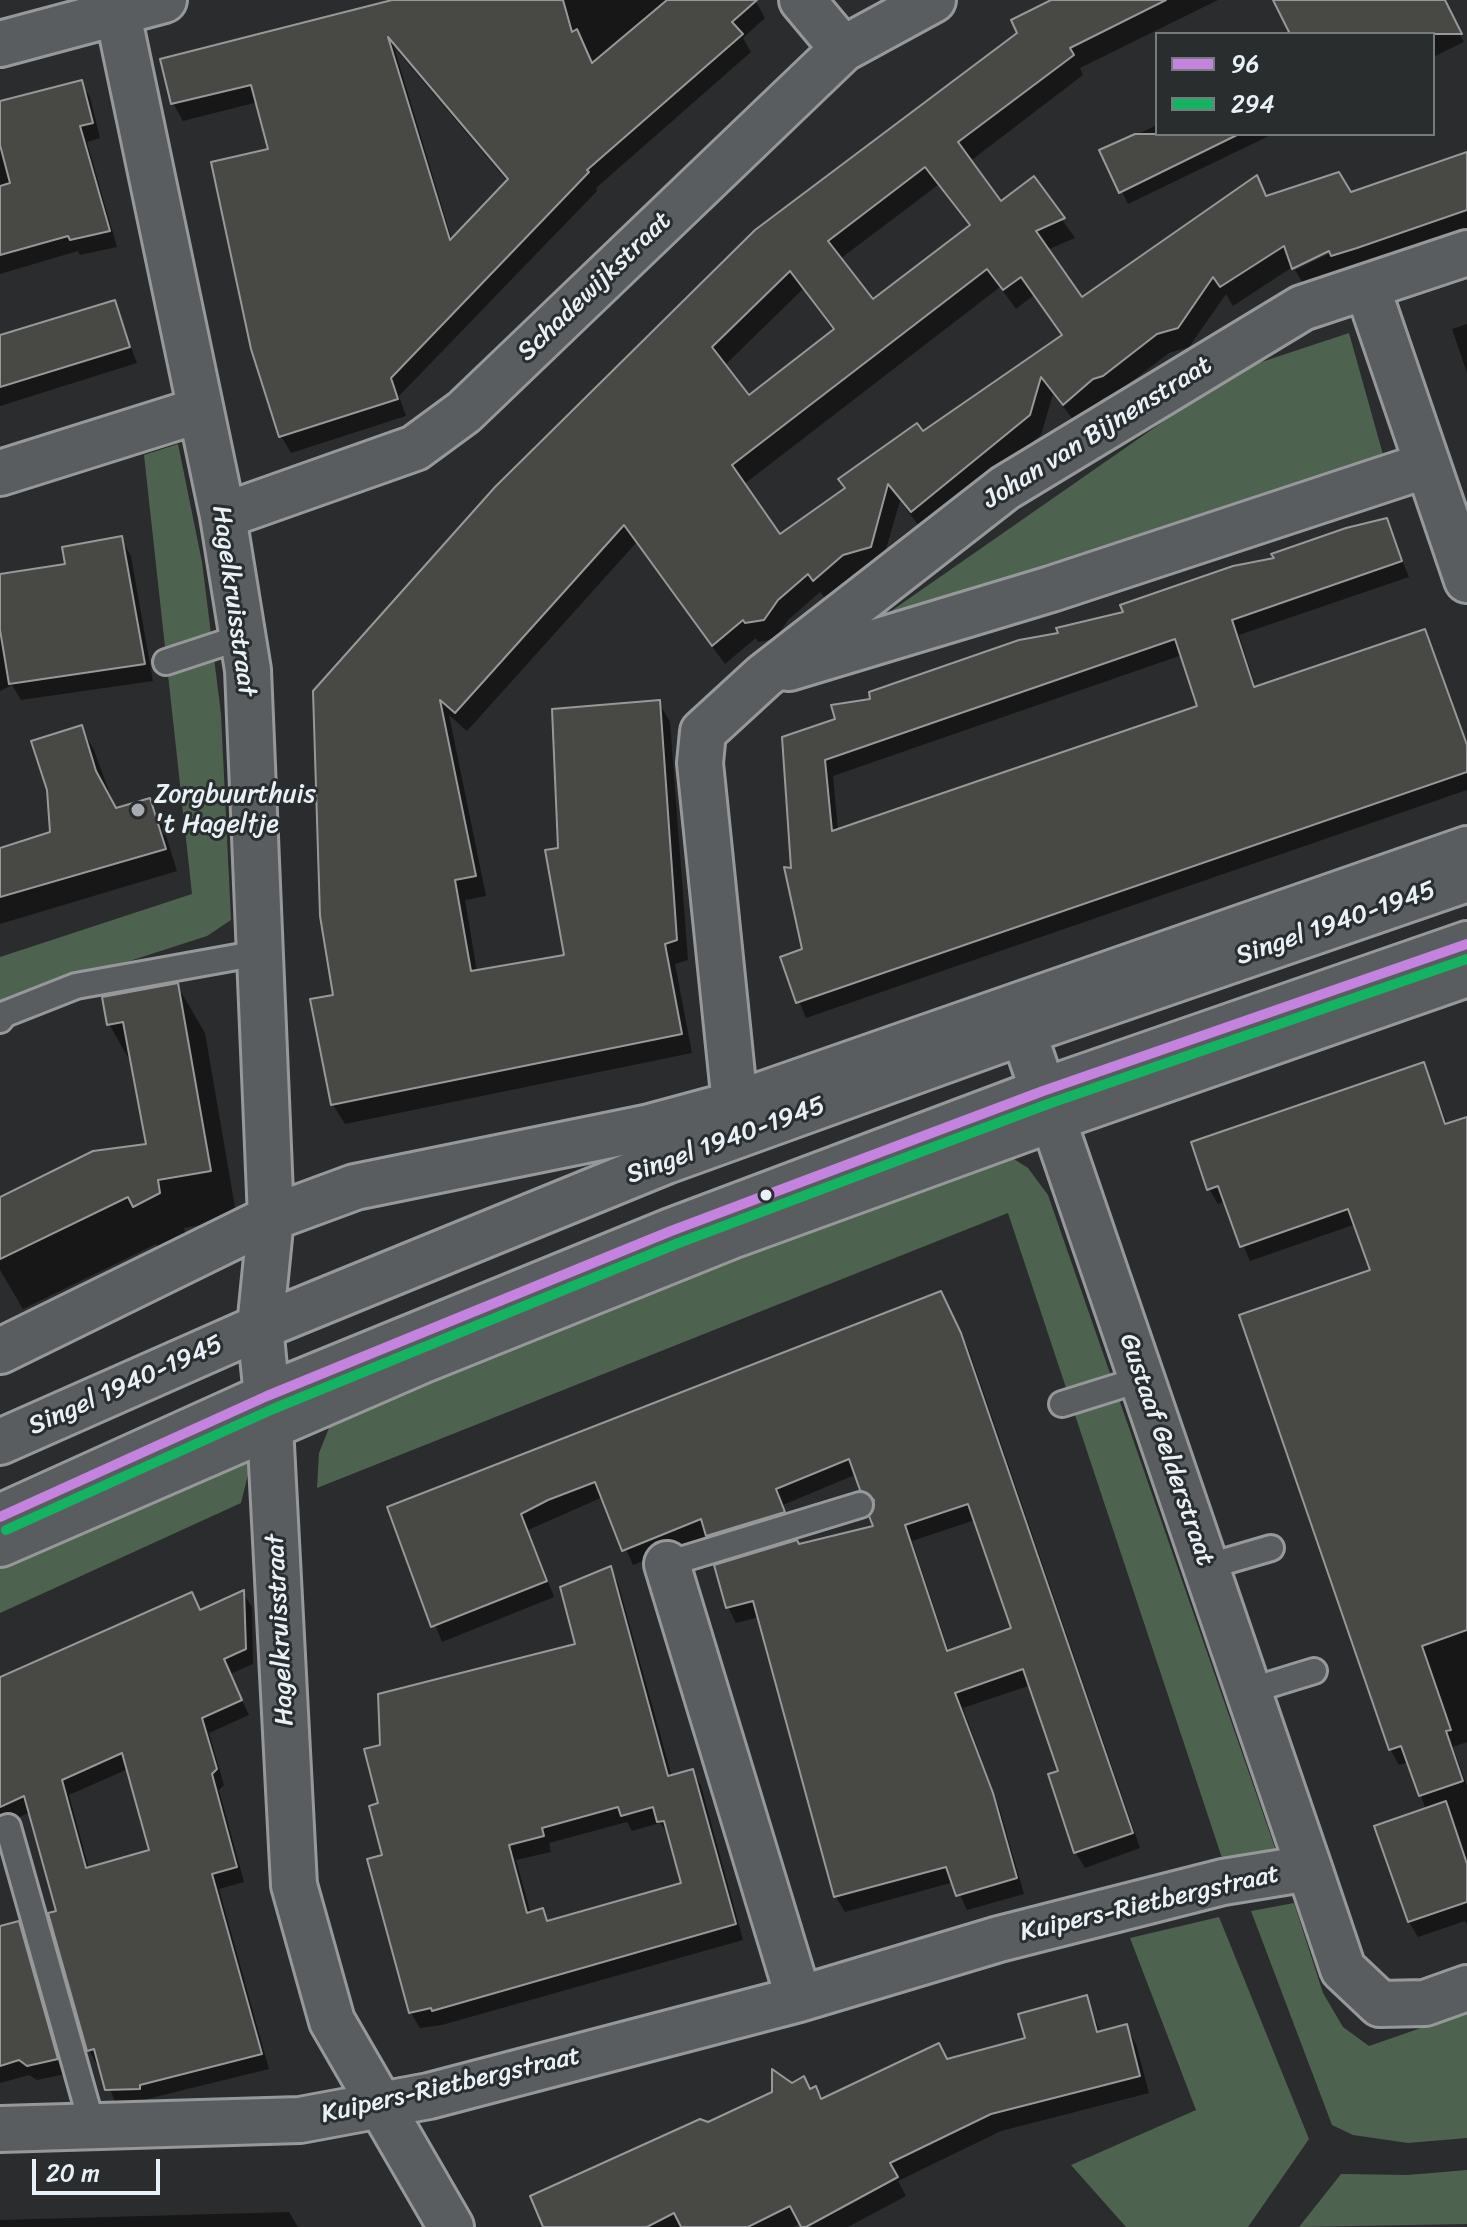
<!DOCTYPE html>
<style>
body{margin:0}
#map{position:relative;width:1467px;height:2227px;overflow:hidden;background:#2b2c2d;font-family:Sriracha,sans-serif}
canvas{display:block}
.legend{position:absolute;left:1155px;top:32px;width:280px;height:104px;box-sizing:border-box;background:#2a2d2e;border:2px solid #767b7f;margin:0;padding:10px 14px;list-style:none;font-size:24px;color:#e8f1f8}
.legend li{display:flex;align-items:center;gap:16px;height:40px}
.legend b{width:40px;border:2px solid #767b7f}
.scale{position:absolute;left:32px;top:2159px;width:128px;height:36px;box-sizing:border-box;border:4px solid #e8f1f8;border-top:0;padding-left:10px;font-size:24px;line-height:28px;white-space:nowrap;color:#e8f1f8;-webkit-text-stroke:6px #2a2d2e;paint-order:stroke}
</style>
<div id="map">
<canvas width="1467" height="2227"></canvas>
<ul class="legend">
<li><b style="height:10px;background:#c483df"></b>96</li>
<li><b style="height:10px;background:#13b361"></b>294</li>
</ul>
<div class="scale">20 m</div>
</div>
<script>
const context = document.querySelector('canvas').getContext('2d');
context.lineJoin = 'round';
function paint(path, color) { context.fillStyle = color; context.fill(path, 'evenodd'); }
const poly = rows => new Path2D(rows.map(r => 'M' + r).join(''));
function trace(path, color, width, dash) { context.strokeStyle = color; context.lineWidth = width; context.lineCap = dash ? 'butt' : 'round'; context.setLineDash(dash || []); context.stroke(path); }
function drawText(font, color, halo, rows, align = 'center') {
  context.font = font + ' Sriracha,sans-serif'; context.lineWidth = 6; context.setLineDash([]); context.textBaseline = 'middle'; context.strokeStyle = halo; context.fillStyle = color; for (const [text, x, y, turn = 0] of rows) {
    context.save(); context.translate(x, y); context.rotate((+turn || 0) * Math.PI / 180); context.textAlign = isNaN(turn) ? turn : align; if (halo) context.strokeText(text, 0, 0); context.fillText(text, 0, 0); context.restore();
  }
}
const green = poly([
 [1349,333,1384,458,838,648,1207,391,1204,381],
 [178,444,202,562,221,714,231,920,207,936,0,1003,0,957,192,894,144,455],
 [1014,1159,1028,1168,1048,1195,1281,1865,1226,1870,1008,1213,317,1488,319,1453,331,1423,489,1355,846,1212,995,1160],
 [252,1458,241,1503,0,1613,0,1567],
 [1294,1903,1323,1993,1343,2027,1369,2046,1467,2012,1467,2138,1408,2143,1353,2135,1332,2125,1251,1911],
 [1219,1917,1309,2139,1248,2227,1126,2227,1071,2165,1196,2110,1130,1938],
 [1467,2170,1467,2224,1299,2227,1341,2174,1408,2175]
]);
const shadow = poly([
 [392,0,755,0,765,18,743,38,751,52,596,188,597,191,399,396,406,416,291,453,281,436,253,349,271,150,258,102,183,121,173,103,396,15],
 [394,47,508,182,452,240],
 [1056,0,1218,0,1080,68,1083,75,969,162,1000,204,1033,179,1075,238,1047,250,1082,299,1256,178,1267,198,1350,195,1467,154,1467,232,1344,274,1341,270,1305,287,1295,270,1339,249,1338,245,1294,266,1233,306,1226,294,1189,347,1169,353,1114,395,1104,398,1076,423,1053,394,1041,435,923,531,900,501,881,566,854,574,826,599,820,592,788,620,775,639,758,642,756,638,725,664,636,543,467,731,449,715,486,896,465,900,477,972,567,957,560,849,659,703,670,722,688,960,675,964,692,1053,345,1124,333,1105,313,1000,335,996,315,692],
 [938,185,970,227,873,302,840,259],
 [1000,287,1016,309,1034,295,1063,337,780,537,743,485],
 [803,289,834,332,749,398,724,366],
 [1398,0,1441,0,1464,42,1433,57,1433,34,1346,34],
 [81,82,90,97,100,138,87,142,117,247,80,255,78,251,0,274,0,102],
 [1157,125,1157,134,1273,134,1128,204,1102,151],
 [114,303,137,363,0,406,0,338],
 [1467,324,1467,373,1452,329],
 [1386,521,1409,577,1239,635,1256,688,1424,632,1467,742,1467,790,806,1018,782,958,804,950,793,870,784,738,837,720,873,700],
 [1182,655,1199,707,838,831,833,776],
 [121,539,131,556,153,681,21,700,12,685,0,691,0,576,67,566],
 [81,727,94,750,116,810,149,800,162,823,177,871,0,924,0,850,52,834],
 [177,985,205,1033,237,1219,184,1228,187,1241,162,1253,156,1244,23,1309,0,1270,0,1199,149,1145,134,1068,109,1024],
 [1423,1065,1448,1125,1467,1145,1467,1742,1453,1747,1467,1786,1467,1925,1465,1921,1418,1937,1409,1922,1377,1827,1426,1810,1409,1762,1399,1765,1390,1749,1372,1271,1356,1224,1250,1261,1225,1201,1218,1204,1209,1189],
 [949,1309,969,1350,1140,1848,1085,1868,1076,1853,1050,1775,1060,1772,1031,1685,963,1708,1000,1810,1024,1894,967,1910,954,1882,845,1912,836,1897,759,1617,736,1623,728,1607,798,1546,875,1527,874,1507,857,1474,783,1505,792,1528,717,1551,708,1535,633,1565,603,1497,528,1530,554,1597,442,1642,389,1508],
 [975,1520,1013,1630,949,1652,912,1541],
 [610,1568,618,1583,672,1777,692,1771,701,1786,743,1940,442,2025,420,2028,411,2013,369,1860,385,1856,382,1746,578,1645],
 [627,1822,632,1831,660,1823,670,1836,684,1884,549,1923,542,1911,531,1914,516,1860,551,1852,549,1843],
 [243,1593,252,1607,253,1664,230,1674,249,1715,209,1733,224,1785,219,1790,244,1882,219,1889,269,2069,147,2099,147,2103,116,2104,100,2064,97,2065,89,2050,58,1912,31,1812,0,1825,0,1679,201,1612],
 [128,1769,151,1851,89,1869,69,1795],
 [18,1924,27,1938,65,2074,37,2080,29,2075,0,2083,0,1929],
 [1086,1998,1101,2033,1126,2027,1136,2044,1149,2093,1001,2131,898,2181,906,2196,848,2227,803,2227,801,2223,793,2227,546,2227,708,2125,791,2085,810,2092,822,2101,1027,2040],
 [289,2212,298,2227,0,2227,0,2220]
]);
const building = poly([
 [392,0,563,0,572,32,577,29,592,63,667,0,757,0,732,22,743,34,587,170,589,172,391,378,398,399,279,437,251,349,211,162,268,149,251,85,171,104,160,59,392,0],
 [388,37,508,179,450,240,388,37],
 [1051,0,1166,0,1070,48,1074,55,958,142,1001,201,1034,176,1065,218,1036,231,1082,297,1257,175,1266,196,1339,172,1351,192,1467,152,1467,210,1357,248,1331,256,1329,251,1292,269,1284,246,1220,287,1213,277,1178,328,1157,334,1103,376,1093,379,1063,405,1041,377,1030,415,911,512,888,484,871,547,843,555,813,581,808,574,778,600,764,620,745,623,743,620,712,646,624,525,455,713,440,700,476,876,455,880,471,971,564,955,545,850,558,848,552,709,660,700,677,940,665,944,682,1034,331,1105,310,999,333,995,320,916,313,691,495,487,755,230,1017,33,1011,20,1051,0],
 [925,167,970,225,873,299,828,241,925,167],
 [987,269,1003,290,1021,277,1062,335,923,431,917,423,838,479,845,488,780,534,732,465,987,269],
 [790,271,834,329,749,395,712,347,790,271],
 [1273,0,1445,0,1462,34,1290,34,1273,0],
 [82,80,93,123,80,126,110,231,70,240,68,236,0,255,0,186,10,183,0,145,0,101,82,80],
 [1135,134,1239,134,1119,193,1099,150,1135,134],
 [115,300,130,347,0,387,0,335,115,300],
 [1387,518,1402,561,1232,620,1254,687,1425,629,1467,745,1467,772,796,1003,780,957,802,949,784,867,791,868,782,737,835,719,831,705,870,699,869,692,1019,640,1058,633,1056,628,1123,612,1120,605,1233,566,1274,558,1271,554,1346,528,1387,518],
 [1175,639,1197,706,832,831,825,760,1175,639],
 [122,536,145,664,9,684,0,630,0,574,65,564,62,547,122,536],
 [82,725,96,771,116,808,150,798,166,849,0,897,0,848,50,832,47,790,31,741,82,725],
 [178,983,211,1171,158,1180,160,1193,133,1207,128,1197,0,1259,0,1197,93,1151,146,1144,123,1022,107,1025,102,997,178,983],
 [1424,1062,1445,1124,1467,1117,1467,1630,1422,1646,1451,1730,1446,1731,1463,1781,1419,1796,1401,1746,1389,1750,1239,1315,1370,1270,1348,1209,1240,1247,1218,1186,1207,1190,1191,1142,1424,1062],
 [941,1291,961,1333,1133,1833,1074,1853,1048,1774,1058,1771,1023,1669,955,1693,993,1793,1017,1878,956,1896,946,1867,834,1897,753,1601,726,1608,714,1565,797,1540,799,1544,873,1526,869,1516,874,1500,860,1490,849,1459,776,1489,785,1512,706,1536,701,1519,622,1551,595,1482,548,1500,521,1514,547,1581,431,1627,387,1507,941,1291],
 [968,1504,1011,1628,947,1651,905,1525,968,1504],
 [611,1566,668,1776,693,1769,736,1924,432,2011,431,2008,409,2013,367,1859,382,1855,369,1806,378,1803,364,1749,380,1745,378,1694,575,1644,560,1587,611,1566],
 [618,1807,621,1816,653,1807,657,1822,664,1821,681,1883,547,1921,543,1908,527,1913,509,1845,544,1836,542,1828,618,1807],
 [244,1590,246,1649,224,1659,242,1700,202,1718,217,1769,212,1774,237,1867,212,1874,262,2054,140,2085,140,2089,105,2090,94,2049,87,2051,48,1913,56,1911,24,1796,0,1807,0,1677,192,1592,200,1610,244,1590],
 [122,1753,149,1850,86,1868,62,1780,122,1753],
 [1446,1801,1467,1864,1467,1902,1408,1922,1374,1826,1446,1801],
 [19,1921,58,2059,27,2066,19,2060,0,2066,0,1926,19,1921],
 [1087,1995,1097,2032,1127,2024,1140,2076,991,2114,890,2163,898,2177,806,2227,801,2227,790,2206,748,2227,681,2227,674,2213,647,2227,543,2227,530,2196,700,2119,708,2122,772,2092,772,2069,792,2083,804,2076,810,2089,816,2086,821,2099,939,2043,947,2059,1025,2038,1018,2014,1087,1995]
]);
const lane = poly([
 [166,662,242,637],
 [0,1020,5,1014,76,986,259,953],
 [1062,1404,1142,1379],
 [667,1564,860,1505],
 [1206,1567,1271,1548],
 [1249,1691,1314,1671],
 [0,1830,8,1827,93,2128]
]);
const street = poly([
 [115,0,223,516,248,670,271,1218,260,1327,270,1426,294,1885,332,2021,451,2227],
 [802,0,843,49],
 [0,44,164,0],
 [1367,287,1467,580],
 [0,473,200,410],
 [223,516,415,448,464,412,843,49,933,0],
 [789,668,1051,589,1427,465],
 [1023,1032,1309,1868],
 [735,1104,700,763,703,732,764,676,1005,488,1302,308,1467,253],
 [0,1351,271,1218,355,1187,650,1127,735,1104,1467,849],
 [0,1544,423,1360,731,1236,1052,1119,1467,974],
 [667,1564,799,1999],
 [0,2129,300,2120,429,2096,799,1999,999,1939,1223,1882,1309,1868,1343,1969,1380,2004,1425,2003,1467,1988]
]);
const secondary = poly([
 [0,1442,260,1327,666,1161,1023,1032,1467,879],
 [0,1517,267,1396,671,1231,1043,1091,1467,944]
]);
const bus1 = poly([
 [0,1517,267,1396,671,1231,1043,1091,1467,944]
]);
const bus2 = poly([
 [6,1530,273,1409,676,1244,1048,1104,1467,959]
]);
const markers = [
 [138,810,8,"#a6acb1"],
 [766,1195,7,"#e8f1f8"]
];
const streetNames = [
 ["Schadewijkstraat",595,287,-44],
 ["Johan van Bijnenstraat",1098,433,-32],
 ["Hagelkruisstraat",233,601,82],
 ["Singel 1940-1945",1336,924,-19],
 ["Singel 1940-1945",726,1141,-20],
 ["Singel 1940-1945",126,1386,-24],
 ["Gustaaf Gelderstraat",1166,1450,71],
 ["Hagelkruisstraat",281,1630,-93],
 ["Kuipers-Rietbergstraat",1150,1904,-13],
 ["Kuipers-Rietbergstraat",451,2086,-13]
];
const poiNames = [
 ["Zorgbuurthuis",154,795],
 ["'t Hageltje",154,825]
];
paint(green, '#4e6250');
paint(shadow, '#0007');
paint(building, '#484845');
trace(building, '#96989a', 2);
trace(lane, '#96989a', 30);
trace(street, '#96989a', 50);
trace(secondary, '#96989a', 50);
trace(lane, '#5a5d60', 24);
trace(street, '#5a5d60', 44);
trace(secondary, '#5a5d60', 44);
trace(bus1, '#c483df', 10);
trace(bus2, '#13b361', 10);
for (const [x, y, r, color] of markers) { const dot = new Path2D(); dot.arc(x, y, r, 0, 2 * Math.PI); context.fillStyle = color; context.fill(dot); trace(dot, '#2a2d2e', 3); }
drawText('26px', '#e8f1f8', '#2a2d2e', streetNames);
drawText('26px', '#e8f1f8', '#2a2d2e', poiNames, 'left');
</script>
